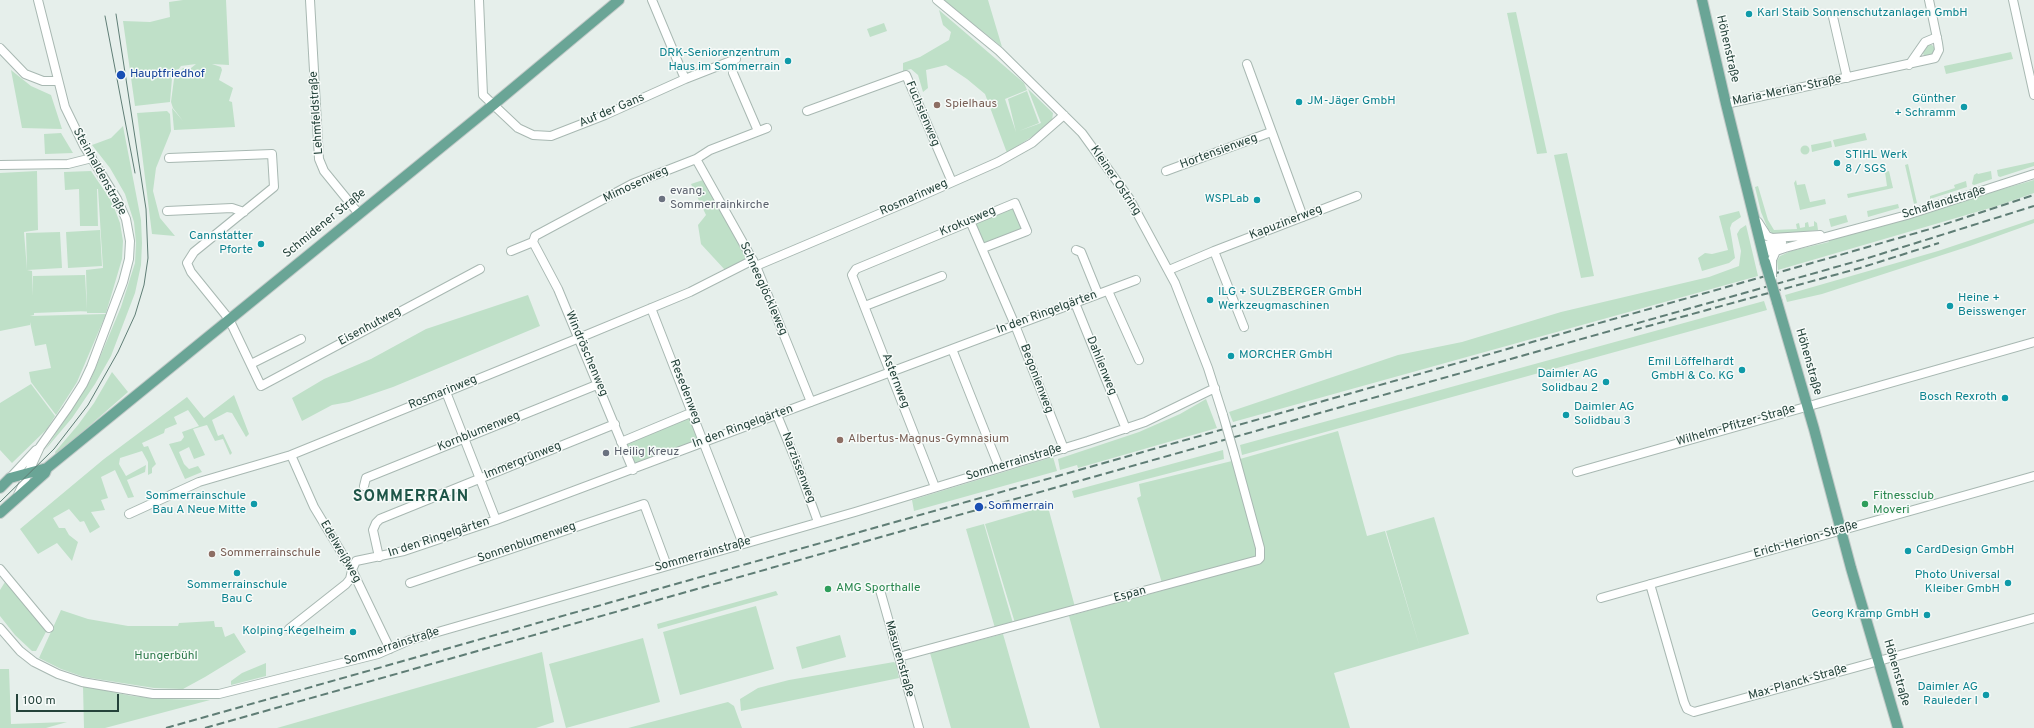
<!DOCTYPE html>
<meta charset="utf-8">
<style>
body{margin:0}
#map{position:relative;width:2034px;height:728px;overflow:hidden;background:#e6efeb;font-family:Overpass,sans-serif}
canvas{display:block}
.scale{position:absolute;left:16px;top:694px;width:103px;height:18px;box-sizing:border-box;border:2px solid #24423a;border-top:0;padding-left:5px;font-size:12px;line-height:14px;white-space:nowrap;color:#24423a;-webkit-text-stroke:3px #f7fbf9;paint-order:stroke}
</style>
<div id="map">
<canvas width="2034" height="728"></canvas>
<div class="scale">100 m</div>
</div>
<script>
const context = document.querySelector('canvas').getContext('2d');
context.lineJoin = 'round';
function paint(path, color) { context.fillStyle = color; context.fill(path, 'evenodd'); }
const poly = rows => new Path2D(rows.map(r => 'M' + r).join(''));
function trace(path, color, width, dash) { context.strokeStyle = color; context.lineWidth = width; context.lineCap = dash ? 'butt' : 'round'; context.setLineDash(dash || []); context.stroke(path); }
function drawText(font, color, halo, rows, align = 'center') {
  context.font = font + ' Overpass,sans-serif'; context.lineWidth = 3; context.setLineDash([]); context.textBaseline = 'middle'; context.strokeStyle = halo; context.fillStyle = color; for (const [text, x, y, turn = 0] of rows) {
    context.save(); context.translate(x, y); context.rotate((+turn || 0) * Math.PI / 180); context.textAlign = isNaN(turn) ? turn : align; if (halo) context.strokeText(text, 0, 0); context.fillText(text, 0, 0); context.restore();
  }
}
const green = poly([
 [183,0,226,0,229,65,212,64,221,67,222,70,219,80,233,88,229,101,232,102,235,127,174,130,172,108,183,121,173,108,171,102,174,79,183,68,191,68,196,64,181,66,172,78,170,102,135,106,123,21,150,22,170,17,169,2],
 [944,0,988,0,1002,47],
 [939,10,1024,83,1027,90,1005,99,1016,132,1008,99,1027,91,1039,123,1019,131,1041,123,1028,89,1053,113,1052,121,1039,132,1007,153,985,94,967,79,946,65,926,70,928,88,923,92,918,75,911,69,903,71,903,63,920,57,949,40,951,32,943,25],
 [1516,12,1547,153,1537,154,1507,13],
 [884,23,887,31,870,37,867,29],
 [1928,45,1932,45,1936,49,1934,54,1924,56,1923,53],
 [2011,52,2013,59,1946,74,1944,66],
 [11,70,31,86,51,95,62,129,22,128],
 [167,111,170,114,171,131,156,168,153,191,160,218,175,236,152,234,137,113],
 [123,126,141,220,142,243,141,265,135,293,111,356,95,384,72,418,45,450,90,381,121,307,135,263,136,243,134,222,125,194,110,168,92,145,111,138],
 [61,133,73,153,45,154,44,134],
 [1865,133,1867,140,1835,147,1833,140],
 [1831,141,1832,147,1812,152,1811,145],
 '1800.5 150a4.5 4.5 0 1 1 9 0a4.5 4.5 0 1 1-9 0Z',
 [1567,153,1594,276,1581,278,1554,155],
 [2034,162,2034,166,2000,177,1998,176,1997,170],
 [1908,164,1917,203,1914,204,1905,165],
 [37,171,38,230,24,232,27,270,32,271,33,296,33,276,85,275,87,311,34,313,34,315,30,316,106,314,77,382,56,415,31,382,29,372,51,368,46,344,35,346,30,322,30,325,0,331,0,173],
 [91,171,112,202,120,223,123,241,122,259,106,313,87,313,86,270,103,268,98,189,95,189,97,189,98,226,80,226,79,189,65,190,64,172],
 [1889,171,1893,188,1848,198,1847,194,1887,186,1885,172],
 [1991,171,1992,179,1974,185,1972,184,1974,175,1977,173,1978,174],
 [703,180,748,260,725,270,701,244,698,225,706,215,691,184],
 [1796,180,1797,185,1805,184,1810,202,1825,199,1826,204,1800,210,1794,183],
 [2034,180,2034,193,1997,206,1778,270,1777,261,1780,256,1791,251,1829,242,1828,239],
 [1966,181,1967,187,1930,199,1930,196,1955,188,1954,185],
 [1758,186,1768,220,1774,230,1797,229,1796,224,1799,223,1800,228,1805,227,1805,223,1808,222,1809,227,1814,226,1814,221,1817,223,1818,230,1774,235,1768,229,1761,212,1755,187],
 [1015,203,1027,231,983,248,970,221],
 [1898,204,1899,208,1868,217,1867,211],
 [1739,211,1741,217,1732,223,1730,228,1735,258,1729,263,1702,271,1698,258,1705,253,1712,254,1728,250,1719,216],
 [1846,215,1848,222,1831,227,1829,219],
 [2034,219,2034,223,1970,246,1822,294,1787,302,1785,295,1938,251],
 [1746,225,1758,276,1233,422,1229,412,1398,355,1462,342,1561,312,1709,277,1739,266,1741,251,1737,234,1740,229],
 [100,230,102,266,68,268,66,232],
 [60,232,62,268,27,270,26,233],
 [528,295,540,326,393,387,349,402,332,405,302,421,292,398,324,379,371,359,426,329],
 [1764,301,1767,310,1242,455,1240,445],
 [112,372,128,392,56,455,55,452,78,425,94,403],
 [31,384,55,416,47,429,12,463,0,450,0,403],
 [234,395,249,434,246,437,232,413,227,412,212,420,218,436,223,434,232,453,230,455,223,439,215,441,207,425,193,429,205,455,194,459,189,447,179,452,184,464,189,469,198,466,202,472,185,479,169,444,181,441,184,437,182,432,199,426,188,410,174,417,177,424,165,429,164,433,142,443,144,447,148,446,156,464,152,468,152,473,148,475,148,462,142,451,120,458,119,464,126,476,146,465,145,472,127,480,134,497,128,498,115,470,101,477,108,498,101,500,105,510,91,512,100,527,90,533,84,521,80,522,69,509,53,518,59,528,65,528,69,535,78,542,72,561,57,543,38,554,20,529,104,459,187,397,204,418],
 [1206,399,1217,428,1078,468,1077,465,1060,470,1058,459,1139,432,1180,414],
 [693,412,703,442,633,470,621,442],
 [1338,431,1367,536,1385,531,1420,648,1334,673,1350,728,1100,728,1069,616,1164,590,1137,498,1141,496,1139,484,1240,459],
 [1223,450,1224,459,1074,498,1072,491],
 [1053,457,1057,471,914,511,912,500],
 [1043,507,1048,507,1075,607,1057,612,1039,552,1057,612,1015,623,985,524],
 [1434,517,1469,634,1420,648,1386,531],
 [984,524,1013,623,995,628,966,529],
 [5,582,8,583,48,628,36,651,32,651,15,635,0,616,0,590],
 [776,591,778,595,658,629,657,624],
 [756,606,774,669,680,695,663,632],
 [61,610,88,619,128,626,178,626,179,623,214,621,215,627,222,627,225,637,234,633,246,652,205,677,183,689,154,688,84,677,61,669,39,658],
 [1003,634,1030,728,951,728,930,653],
 [840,635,846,657,802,669,796,647],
 [643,638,660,702,566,728,549,664],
 [542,652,554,722,536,728,277,728],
 [894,662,896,664,899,678,741,711,740,699,758,688,789,680],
 [266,663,266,676,231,685,231,681,242,673],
 [0,669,9,669,11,724,67,722,46,728,0,728],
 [83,686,132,696,163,699,210,700,105,728,84,728],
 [728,702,734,706,742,728,628,728]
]);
const minor = poly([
 [310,0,319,159,324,171,359,214],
 [479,0,483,95,518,128,533,135,551,136,605,115,685,79,736,59],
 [652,0,685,79],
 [937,0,999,51,1082,133,1129,198,1175,283,1208,368,1223,415],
 [2013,0,2034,95],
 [1833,17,1847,78],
 [0,48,25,74,43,81,57,81],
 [1247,64,1303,217],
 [1909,65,1925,42,1937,37],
 [733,73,758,131],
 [1726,104,1935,58,1939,50,1938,43,1929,0],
 [807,111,906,75,952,182],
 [169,158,272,154,274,187,194,252,187,263,191,272,229,319,261,386,480,269],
 [696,159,756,266,811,402],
 [0,165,68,164,92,158],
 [1166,171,1271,132],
 [167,211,232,208,244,212],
 [970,221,1015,325,1064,449],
 [1758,222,1767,236,1772,238,1820,235],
 [533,242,558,289,633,470],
 [1076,250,1081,252,1098,294],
 [511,251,533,242,535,236,632,184,696,159,710,150,767,128],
 [1214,251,1244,327],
 [1776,251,1762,252,1766,245,1782,242],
 [1772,260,1776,251,1785,248,1907,215,2034,174],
 [756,266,912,200,998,162,1032,143,1064,115],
 [1169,270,1214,251,1357,196],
 [1108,291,1139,360],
 [1075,303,1126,429],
 [865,306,942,276],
 [651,308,743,544],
 [952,349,999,467],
 [251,364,301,339],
 [446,392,496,520],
 [777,415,796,461,818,522],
 [621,442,693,412],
 [291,455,314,507,352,570,390,649],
 [1577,472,2034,342],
 [10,478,36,450],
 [364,486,366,478,599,384],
 [935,487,852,275,856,269,1015,203,1027,231,983,248],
 [18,495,40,447,67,409,83,384,91,367,123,282,129,259,130,241,126,219,117,199,84,146,65,107,38,0],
 [129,514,199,482,291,455,579,338,690,292,753,260],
 [379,557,373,530,376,523,380,519,615,424],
 [0,569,49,628],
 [410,583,644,504,667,566],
 [1650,584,1684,702,1687,709,1694,712,2034,618],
 [880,590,919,728],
 [1601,598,2034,476],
 [0,628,20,651,34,662,58,674,82,682,153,694,219,694,378,654,410,640,855,512,1088,441,1145,422,1215,388],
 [289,629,346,584,350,579,352,570,356,561,404,551,496,520,1136,280],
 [899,657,1258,560,1260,558,1260,548,1234,453]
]);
const major = poly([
 [1702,0,1726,104,1765,262],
 [1777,302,1814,429,1851,568,1898,728],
 [0,488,10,478,47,468,493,105,619,0],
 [0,513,45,473,47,468]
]);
const tram = poly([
 [105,16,135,173],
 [0,502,54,449,88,405,118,352,135,315,144,285,148,258,146,209,116,14]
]);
const rail = poly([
 [1634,330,1860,268,1939,243],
 [166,728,1840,255,1930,229,2034,195],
 [205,728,1868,258,2034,206]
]);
const minorBridge = poly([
 [1772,260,1772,277],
 [1223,415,1234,453]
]);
const majorBridge = poly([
 [1765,262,1777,302]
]);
const markers = [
 [1749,14,4,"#0f9aa8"],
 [788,61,4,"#0f9aa8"],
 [121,75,5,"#1a4fb4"],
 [1299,102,4,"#0f9aa8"],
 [937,105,4,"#8d6e63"],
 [1964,107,4,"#0f9aa8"],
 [1837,163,4,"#0f9aa8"],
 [662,199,4,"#6b7280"],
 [1257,200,4,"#0f9aa8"],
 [261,244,4,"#0f9aa8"],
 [1210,300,4,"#0f9aa8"],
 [1950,306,4,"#0f9aa8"],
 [1231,356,4,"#0f9aa8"],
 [1742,370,4,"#0f9aa8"],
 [1606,382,4,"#0f9aa8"],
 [2005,398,4,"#0f9aa8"],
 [1566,415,4,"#0f9aa8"],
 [840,440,4,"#8d6e63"],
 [606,453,4,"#6b7280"],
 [254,504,4,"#0f9aa8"],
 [1865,504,4,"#2e9e5b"],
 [979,507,5,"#1a4fb4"],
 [1908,551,4,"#0f9aa8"],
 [212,554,4,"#8d6e63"],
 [237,573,4,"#0f9aa8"],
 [2008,583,4,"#0f9aa8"],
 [828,589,4,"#2e9e5b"],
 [1927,615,4,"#0f9aa8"],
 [353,632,4,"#0f9aa8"],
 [1986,695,4,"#0f9aa8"]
];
const cultureNames = [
 ["Karl Staib Sonnenschutzanlagen GmbH",1757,14,"left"],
 ["DRK-Seniorenzentrum",780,54],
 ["Haus im Sommerrain",780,68],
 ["Günther",1956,100],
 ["+ Schramm",1956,114],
 ["JM-Jäger GmbH",1307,102,"left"],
 ["STIHL Werk",1845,156,"left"],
 ["8 / SGS",1845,170,"left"],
 ["WSPLab",1249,200],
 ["Cannstatter",253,237],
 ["Pforte",253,251],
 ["ILG + SULZBERGER GmbH",1218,293,"left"],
 ["Werkzeugmaschinen",1218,307,"left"],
 ["Heine +",1958,299,"left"],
 ["Beisswenger",1958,313,"left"],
 ["MORCHER GmbH",1239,356,"left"],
 ["Emil Löffelhardt",1734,363],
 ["GmbH & Co. KG",1734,377],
 ["Daimler AG",1598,375],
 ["Solidbau 2",1598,389],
 ["Bosch Rexroth",1997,398],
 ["Daimler AG",1574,408,"left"],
 ["Solidbau 3",1574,422,"left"],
 ["Sommerrainschule",246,497],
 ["Bau A Neue Mitte",246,511],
 ["CardDesign GmbH",1916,551,"left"],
 ["Photo Universal",2000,576],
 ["Kleiber GmbH",2000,590],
 ["Sommerrainschule",237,586,"center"],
 ["Bau C",237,600,"center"],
 ["Georg Kramp GmbH",1919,615],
 ["Kolping-Kegelheim",345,632],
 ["Daimler AG",1978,688],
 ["Rauleder I",1978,702]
];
const streetNames = [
 ["Höhenstraße",1727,49,77],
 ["Maria-Merian-Straße",1787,91,-12],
 ["Auf der Gans",612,111,-23],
 ["Lehmfeldstraße",317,113,-94],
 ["Fuchsienweg",922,114,67],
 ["Hortensienweg",1219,152,-20],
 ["Steinhaldenstraße",99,172,61],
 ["Kleiner Ostring",1115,181,56],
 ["Mimosenweg",636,185,-25],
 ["Rosmarinweg",914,198,-24],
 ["Schaflandstraße",1944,203,-17],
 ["Krokusweg",968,222,-23],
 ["Kapuzinerweg",1286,223,-21],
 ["Schmidener Straße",325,224,-39],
 ["Schneeglöckleweg",763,289,66],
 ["In den Ringelgärten",1047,313,-20],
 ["Eisenhutweg",370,327,-28],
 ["Windröschenweg",586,354,67],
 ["Höhenstraße",1808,362,74],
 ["Dahlienweg",1101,366,68],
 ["Begonienweg",1036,379,69],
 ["Asternweg",895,381,69],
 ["Resedenweg",685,392,69],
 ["Rosmarinweg",443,393,-22],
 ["Wilhelm-Pfitzer-Straße",1736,426,-16],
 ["In den Ringelgärten",743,427,-20],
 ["Kornblumenweg",479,432,-22],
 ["Immergrünweg",523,461,-22],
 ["Sommerrainstraße",1014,463,-17],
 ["Narzissenweg",798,468,69],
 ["In den Ringelgärten",439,538,-18],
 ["Erich-Herion-Straße",1806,540,-16],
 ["Sonnenblumenweg",527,543,-19],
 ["Edelweißweg",340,552,60],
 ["Sommerrainstraße",703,555,-16],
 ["Espan",1130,595,-15],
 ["Sommerrainstraße",392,647,-18],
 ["Masurenstraße",899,659,74],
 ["Höhenstraße",1896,673,74],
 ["Max-Planck-Straße",1798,683,-16]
];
const transitNames = [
 ["Hauptfriedhof",130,75],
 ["Sommerrain",988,507]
];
const educationNames = [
 ["Spielhaus",945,105],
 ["Albertus-Magnus-Gymnasium",848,440],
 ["Sommerrainschule",220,554]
];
const worshipNames = [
 ["evang.",670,192],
 ["Sommerrainkirche",670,206],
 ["Heilig Kreuz",614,453]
];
const leisureNames = [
 ["Fitnessclub",1873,497],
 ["Moveri",1873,511],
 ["AMG Sporthalle",836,589]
];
const parkNames = [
 ["Hungerbühl",166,657]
];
const districtNames = [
 ["SOMMERRAIN",411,498]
];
paint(green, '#bfe0c8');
trace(minor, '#a8b8b2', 10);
trace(major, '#c2cac8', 12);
trace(minor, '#fff', 8);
trace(major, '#6aa596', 10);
trace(tram, '#5f7d75', 1);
trace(rail, '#5f7d75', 2, [8, 4]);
trace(minorBridge, '#a8b8b2', 10, []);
trace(majorBridge, '#c2cac8', 12, []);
trace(minorBridge, '#fff', 8);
trace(majorBridge, '#6aa596', 10);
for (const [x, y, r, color] of markers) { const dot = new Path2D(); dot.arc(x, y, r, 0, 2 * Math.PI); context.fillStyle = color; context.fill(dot); trace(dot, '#f7fbf9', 1.5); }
drawText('12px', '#0d838f', '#f7fbf9', cultureNames, 'right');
drawText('12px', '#24423a', '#f7fbf9', streetNames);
drawText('12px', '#164399', '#f7fbf9', transitNames, 'left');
drawText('12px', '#785e54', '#f7fbf9', educationNames, 'left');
drawText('12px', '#5b616d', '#f7fbf9', worshipNames, 'left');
drawText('12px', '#27864d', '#f7fbf9', leisureNames, 'left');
drawText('12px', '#2d7a4b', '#f7fbf9', parkNames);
context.letterSpacing = '1px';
drawText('bold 16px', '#1f5548', '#f7fbf9', districtNames);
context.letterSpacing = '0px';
</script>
